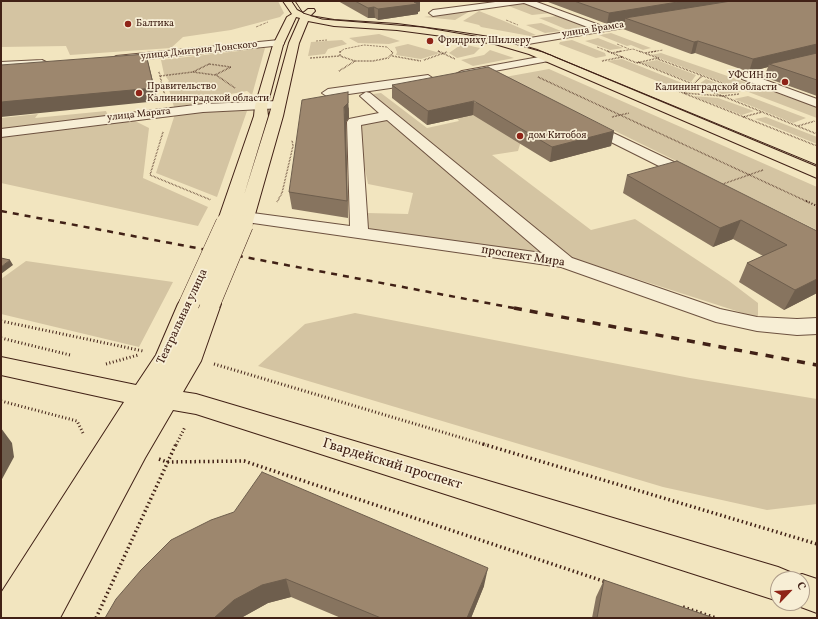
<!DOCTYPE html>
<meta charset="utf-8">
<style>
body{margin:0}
#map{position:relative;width:818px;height:619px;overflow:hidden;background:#f2e5bf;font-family:Vollkorn,serif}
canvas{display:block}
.frame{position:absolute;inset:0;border:2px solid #412116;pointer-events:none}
.north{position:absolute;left:770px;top:571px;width:40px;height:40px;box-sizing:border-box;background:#f7eed5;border:1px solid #ae9c89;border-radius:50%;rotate:65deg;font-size:11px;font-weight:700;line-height:16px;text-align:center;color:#412116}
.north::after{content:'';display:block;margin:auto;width:14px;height:18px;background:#8f2418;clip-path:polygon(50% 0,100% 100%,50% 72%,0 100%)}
</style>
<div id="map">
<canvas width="818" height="619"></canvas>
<div class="frame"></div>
<div class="north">С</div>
</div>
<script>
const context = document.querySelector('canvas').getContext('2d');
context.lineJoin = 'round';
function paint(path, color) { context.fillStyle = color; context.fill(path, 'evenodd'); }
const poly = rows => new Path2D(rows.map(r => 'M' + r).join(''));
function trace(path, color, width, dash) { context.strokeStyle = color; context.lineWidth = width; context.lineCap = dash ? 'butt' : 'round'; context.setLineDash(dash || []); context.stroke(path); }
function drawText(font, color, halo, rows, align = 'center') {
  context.font = font + ' Vollkorn,serif'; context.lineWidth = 3.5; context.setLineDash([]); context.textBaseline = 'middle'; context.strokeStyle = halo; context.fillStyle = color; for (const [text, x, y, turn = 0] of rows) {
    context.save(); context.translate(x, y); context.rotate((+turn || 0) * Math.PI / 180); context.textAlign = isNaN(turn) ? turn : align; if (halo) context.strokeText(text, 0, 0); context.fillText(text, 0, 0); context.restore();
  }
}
const green = poly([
 [1,1,278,1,284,13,280,17,231,30,183,37,171,48,70,55,66,46,1,47],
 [521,3,529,4,551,13,532,15,506,5],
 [472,10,455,20,424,17],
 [479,11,504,21,536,35,530,36,481,27,479,25,463,21],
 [557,16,587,27,568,30,539,18],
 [541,23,561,31,545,33,526,25],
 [611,33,651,48,643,50,631,45,627,46,599,35],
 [379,34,400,41,389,44,358,43,349,38],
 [598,38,623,48,610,50,585,41],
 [342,40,347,44,328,49,325,54,308,56,311,42],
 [572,40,605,53,606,56,596,58,559,44,560,42],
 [408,44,440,53,421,59,396,55,397,52,395,47],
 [462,44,480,48,474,54,457,58,449,53],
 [265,48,252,95,247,91,231,94,232,98,174,107,167,83,169,81,164,74,161,60],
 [490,50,514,58,473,66,461,60,484,55],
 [661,53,817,107,817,118,651,55],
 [622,59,687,85,682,91,607,61],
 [657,60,696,75,691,82,642,63],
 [549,69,817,187,817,230,505,77],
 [706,79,741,92,722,94,699,84],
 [381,93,427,128,459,121,448,107,464,106,521,141,518,151,492,155,591,230,635,219,729,281,758,303,758,318,572,258,394,116,373,94],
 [693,96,718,98,754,111,742,115],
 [748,96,806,118,793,123,734,99],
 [106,111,108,116,1,130,1,118,38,114,35,118],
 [206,111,247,111,217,197,156,173,175,114],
 [766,117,817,137,817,144,755,119],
 [131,119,149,128,143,178,208,207,198,226,1,183,1,136],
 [384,119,487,202,548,254,366,231,367,213,408,214,413,193,368,184,362,154,359,124],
 [26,261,173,282,139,347,1,314,1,279],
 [355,313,690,378,817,399,817,504,767,510,663,487,258,366,305,324]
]);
const pathFar4 = poly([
 [506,20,518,25],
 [256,27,268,22],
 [316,41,327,40],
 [617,44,629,49],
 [597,47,610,52],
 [438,51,440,52],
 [340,52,344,49,364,45,387,47,392,52],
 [617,52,633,49,641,52],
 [651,52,663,50]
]);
const pathFar3 = poly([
 [340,51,340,56,355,61,373,61,388,58,393,53,391,51],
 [438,51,455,59],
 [607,51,612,53],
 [645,53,657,51],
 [392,56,421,61],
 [622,57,637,63,658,58,639,51],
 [622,57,612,53,622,51],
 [310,58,340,56],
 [658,59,730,86],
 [424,60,447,52],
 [602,61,622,57],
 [638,62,817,134],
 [209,64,231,67,215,75,193,72,209,64],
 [339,71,355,61],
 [159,72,165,96],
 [216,75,235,88],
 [160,76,193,72],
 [702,76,684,93,722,96,739,94],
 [538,77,808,202],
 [663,85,817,146],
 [612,117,629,113],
 [743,117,762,112],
 [798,126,815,121],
 [163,132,150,175,211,200],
 [720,185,763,170],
 [277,202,282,193,293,146,292,140]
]);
const pathFar2 = poly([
 [806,201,817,206]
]);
const pathFar1 = poly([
 [1,321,143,351],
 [1,338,70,355],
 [106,364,138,355],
 [214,364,486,445],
 [1,401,77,421,84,435],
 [176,445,185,427]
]);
const path = poly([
 [483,444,817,544],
 [159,459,167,462,244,461,606,582],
 [683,607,716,618],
 [96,618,176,444]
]);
const minor = poly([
 [503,1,534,1,602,26,653,17,658,20,653,23,528,44,524,43,523,41,524,39,590,28,524,3,433,16,429,13,433,10,503,1],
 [279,40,283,41,284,43,283,45,116,62,111,59,116,56,279,40],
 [550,55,555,58,554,60,462,77,456,74,462,71,550,55],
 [42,60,48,63,46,65,1,68,1,62,42,60],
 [746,73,817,99,817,107,742,79,740,77,742,75,746,73],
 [428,75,434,79,432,82,328,97,322,93,328,89,428,75],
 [366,92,370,93,572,258,720,309,757,317,797,319,817,318,817,334,797,335,757,331,716,322,561,267,239,221,236,217,239,213,245,212,350,226,347,122,349,119,379,113,360,96,366,92],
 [387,120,542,253,368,229,361,125,387,120],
 [278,101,284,105,283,108,203,112,1,137,1,129,203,104,278,101],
 [586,120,699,174,701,177,699,180,693,182,687,180,581,127,579,124,581,121,586,120]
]);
const major = poly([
 [283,1,291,1,297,10,303,13,308,9,314,9,315,11,310,16,334,20,397,24,450,31,496,38,537,50,817,167,817,178,529,54,495,44,450,37,397,30,334,26,308,21,299,43,283,116,252,225,249,229,243,230,237,229,234,225,226,228,220,227,217,223,254,116,255,106,273,45,287,17,292,14,283,1],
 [296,17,300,18,289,43,269,116,244,195,268,116,267,106,283,45,296,17],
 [189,297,197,299,200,303,202,299,210,297,218,299,221,304,201,361,183,392,196,394,778,567,790,572,792,578,802,574,817,579,817,613,790,603,802,603,802,579,778,579,778,601,196,414,173,410,145,458,60,618,1,618,1,593,124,402,1,375,1,357,136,385,156,355,178,304,181,299,189,297]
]);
const tram = poly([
 [295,1,303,13,322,19,422,27,504,41,543,52,817,165]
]);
const railFar1 = poly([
 [1,211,519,309]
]);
const rail = poly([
 [514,308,817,365]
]);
const majorBridge = poly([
 [189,304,226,223],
 [210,304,243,225]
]);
const wall = poly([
 [338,1,420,1,420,11,418,12,418,14,378,20,375,18,368,18],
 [548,1,817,1,817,96,764,77,768,67,749,72,695,53,691,54,623,29,625,21,607,24,548,2],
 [392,85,614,131,611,146,550,162,473,115,427,125,392,98],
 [349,107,349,118,346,122,348,218,292,209,289,192],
 [627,175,817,231,817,293,784,310,739,282,747,263,763,256,733,239,713,247,623,193],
 [211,520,484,586,471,618,341,618,291,597,268,603,241,618,105,618],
 [604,580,714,618,592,618,596,597]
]);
const shadedWall = poly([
 [420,1,420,11,418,12,418,14,378,20,378,9],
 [684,1,743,1,625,18,625,21,607,24,609,13],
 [374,7,375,18,368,18,368,8],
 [698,41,695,53,691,54,694,42],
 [817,44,817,54,769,64,768,67,749,72,753,59],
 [146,54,158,101,1,117,1,102],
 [348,92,349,118,346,122,348,218,347,201,344,107],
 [474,101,473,115,427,125,428,111],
 [614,131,611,146,550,162,552,147],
 [741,220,733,239,713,247,720,228],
 [10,260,13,265,1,274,1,267],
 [817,279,817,293,784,310,795,290],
 [1,428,12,443,14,457,1,481],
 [488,568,484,586,471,618,467,618],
 [286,579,291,597,268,603,241,618,214,618,234,600,262,585]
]);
const building = poly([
 [355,1,420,1,414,2,418,4,378,9,374,7,368,8,355,1],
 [574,1,684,1,609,13,574,1],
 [731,1,817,1,817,44,753,59,698,41,694,42,625,18,731,1],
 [817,53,817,80,769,64,817,53],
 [146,54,154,88,1,102,1,65,146,54],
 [488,67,614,131,552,147,474,101,428,111,392,85,488,67],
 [348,92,348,103,344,107,347,201,289,192,302,100,348,92],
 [677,161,817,231,817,279,795,290,747,263,787,245,741,220,720,228,627,175,677,161],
 [1,258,10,260,1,267,1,258],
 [262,472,488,568,467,618,381,618,286,579,262,585,234,600,214,618,105,618,116,599,141,570,171,540,211,520,234,512,262,472],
 [604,580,714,618,597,618,604,580]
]);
const markers = [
 [128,24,4,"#8f2418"],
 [430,41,4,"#8f2418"],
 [785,82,4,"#8f2418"],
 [139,93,4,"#8f2418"],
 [520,136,4,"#8f2418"]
];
const farPoinames = [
 ["Балтика",136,24],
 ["Фридриху Шиллеру",438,41],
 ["УФСИН по",777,76,"right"],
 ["Калининградской области",777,88,"right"],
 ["Правительство",147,87],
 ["Калининградской области",147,99],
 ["дом Китобоя",528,136]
];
const farStreetnames = [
 ["улица Брамса",593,30,-9],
 ["улица Дмитрия Донского",199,51,-6],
 ["улица Марата",139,115,-6]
];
const streetNames = [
 ["проспект Мира",523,257,9],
 ["Театральная улица",183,317,-65]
];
const nearStreetnames = [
 ["Гвардейский проспект",392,465,17]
];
paint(green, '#d4c4a2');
trace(minor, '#6d5240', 2);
trace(major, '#412116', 2);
trace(pathFar4, '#412116', 1, [0.5, 1]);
trace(pathFar3, '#412116', 1.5, [0.5, 1]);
trace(pathFar2, '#412116', 2, [1, 2]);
trace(pathFar1, '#412116', 3, [1, 2.5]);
trace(path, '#412116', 3.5, [1.5, 3]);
paint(minor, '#f7eed5');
paint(major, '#f2e5bf');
trace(tram, '#412116', 1);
trace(railFar1, '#412116', 2.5, [6, 6]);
trace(rail, '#412116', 3.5, [8, 8]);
trace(majorBridge, '#412116', 21, []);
trace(majorBridge, '#f2e5bf', 20);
paint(wall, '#87745f');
paint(shadedWall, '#6e5e4d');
paint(building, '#9d876e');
trace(building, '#6e5e4d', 1);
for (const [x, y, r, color] of markers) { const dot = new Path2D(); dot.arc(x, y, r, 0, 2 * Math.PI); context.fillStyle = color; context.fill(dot); trace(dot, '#f7eed5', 1.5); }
drawText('10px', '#412116', '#f7eed5', farPoinames, 'left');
drawText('10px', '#412116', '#f7eed5', farStreetnames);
drawText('12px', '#412116', '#f7eed5', streetNames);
drawText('14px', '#412116', '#f7eed5', nearStreetnames);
</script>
